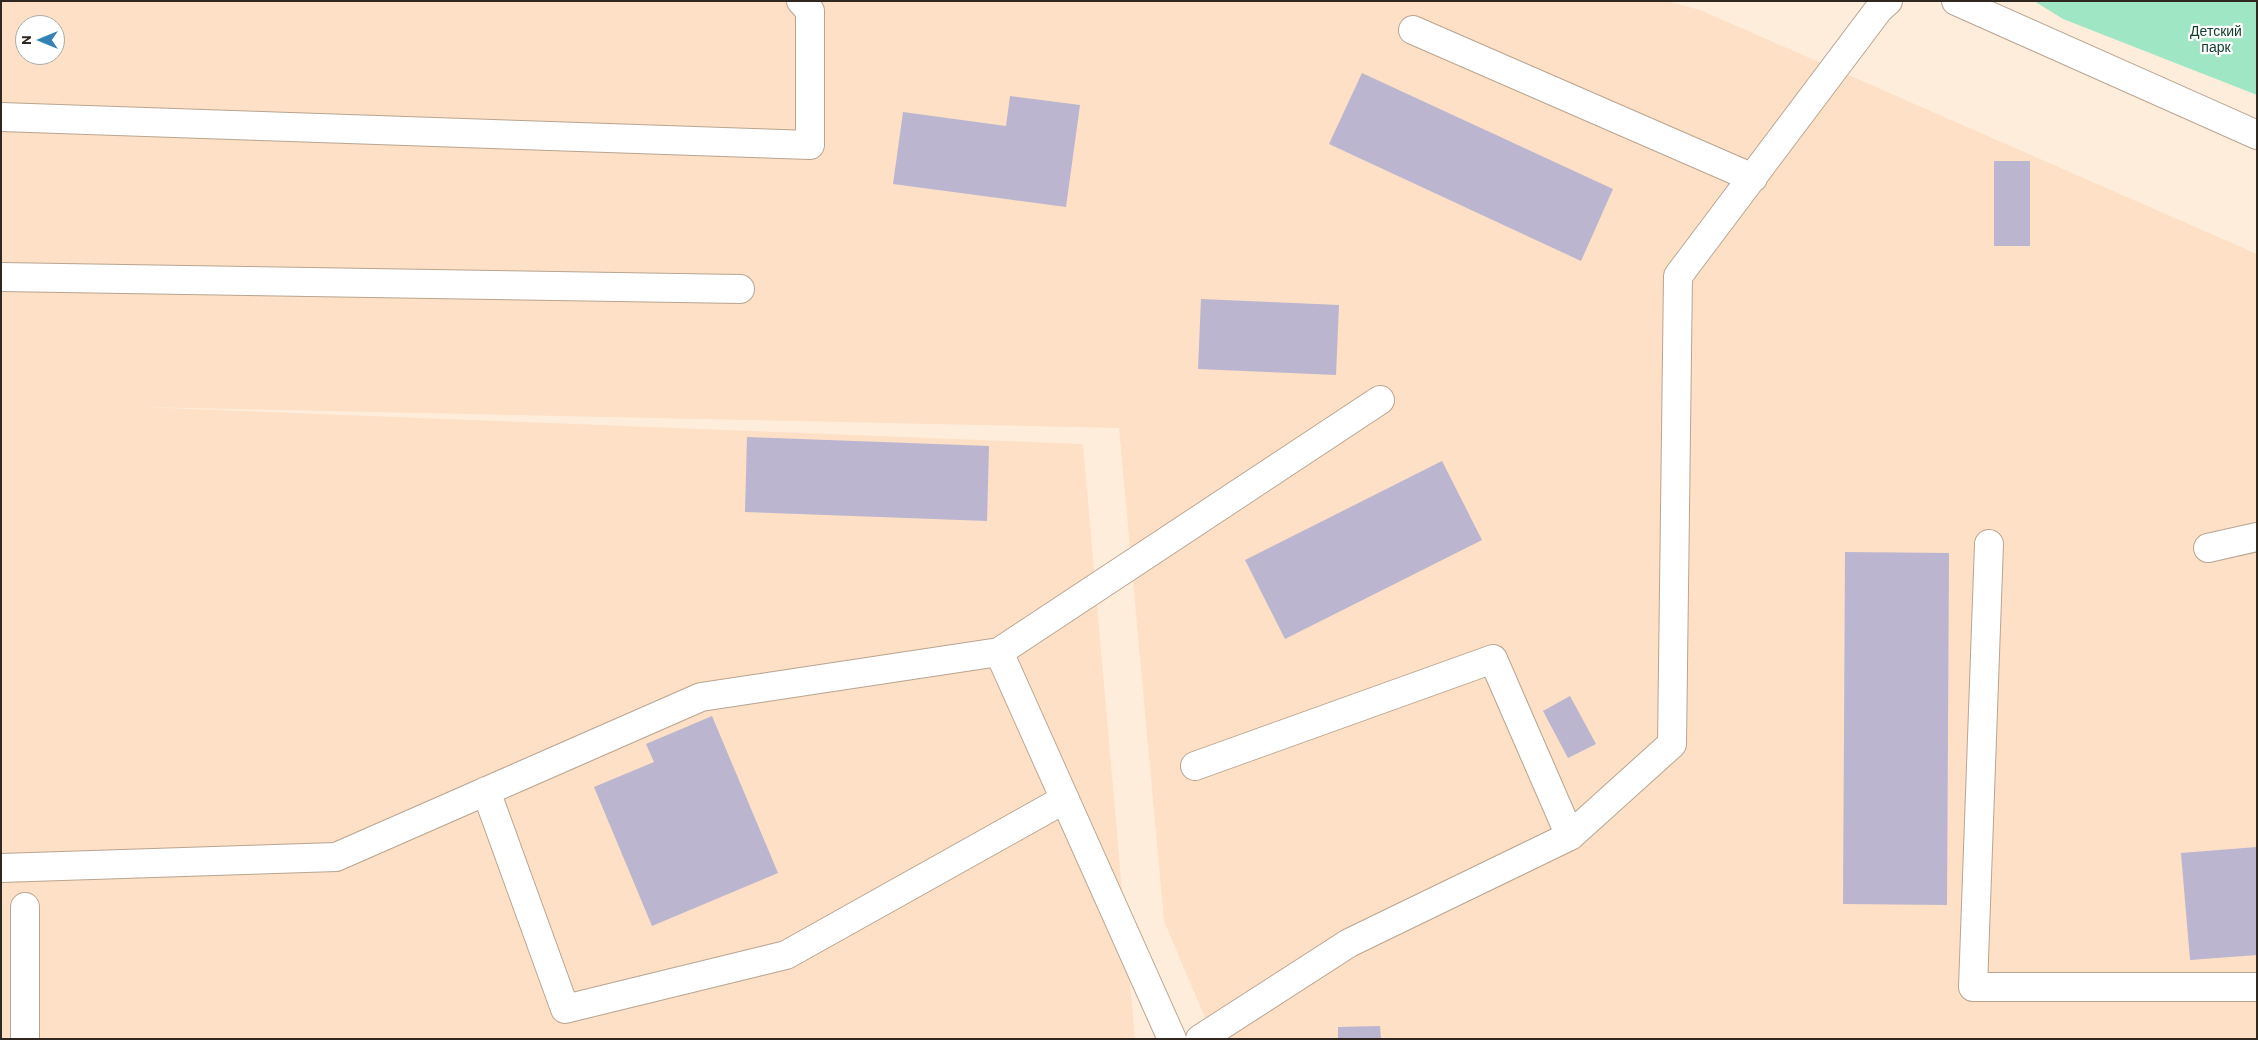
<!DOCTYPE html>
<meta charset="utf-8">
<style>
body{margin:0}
#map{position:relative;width:2258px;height:1040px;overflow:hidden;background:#ffeddc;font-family:Barlow,sans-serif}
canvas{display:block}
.frame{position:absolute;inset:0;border:2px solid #302820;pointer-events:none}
.north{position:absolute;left:15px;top:15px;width:50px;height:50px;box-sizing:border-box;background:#fff;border:1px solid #aca9a6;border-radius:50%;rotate:270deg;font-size:14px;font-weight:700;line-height:20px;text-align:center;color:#302820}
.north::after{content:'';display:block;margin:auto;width:18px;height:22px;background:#3282b3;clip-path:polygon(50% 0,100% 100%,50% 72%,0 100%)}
</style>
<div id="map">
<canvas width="2258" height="1040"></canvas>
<div class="frame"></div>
<div class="north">N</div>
</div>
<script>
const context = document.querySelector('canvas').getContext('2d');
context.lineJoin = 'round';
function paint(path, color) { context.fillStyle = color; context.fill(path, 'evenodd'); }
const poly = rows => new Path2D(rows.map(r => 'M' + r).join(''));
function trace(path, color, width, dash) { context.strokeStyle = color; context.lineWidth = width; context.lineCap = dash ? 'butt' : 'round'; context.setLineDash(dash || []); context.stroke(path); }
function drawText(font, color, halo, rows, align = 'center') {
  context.font = font + ' Barlow,sans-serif'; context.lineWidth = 4.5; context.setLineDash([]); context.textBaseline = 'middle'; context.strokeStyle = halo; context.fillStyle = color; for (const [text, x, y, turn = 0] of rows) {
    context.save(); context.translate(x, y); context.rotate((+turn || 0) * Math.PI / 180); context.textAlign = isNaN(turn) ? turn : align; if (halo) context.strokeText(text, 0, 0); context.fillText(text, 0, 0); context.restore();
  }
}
const built = poly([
 [1,1,1667,1,1700,10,2257,254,2257,1039,1214,1039,1164,921,1119,428,141,407,1083,444,1135,1039,1,1039],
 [25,25,55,25,55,55,25,55]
]);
const green = poly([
 [2034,1,2257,1,2257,95,2063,19]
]);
const building = poly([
 [1362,73,1613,189,1581,261,1329,144],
 [1010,96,1080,105,1066,207,893,184,903,112,1006,126],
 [1994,161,2030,161,2030,246,1994,246],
 [1201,299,1339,305,1336,375,1198,369],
 [747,437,989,446,987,521,745,512],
 [1442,461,1482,540,1285,639,1245,560],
 [1845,552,1949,553,1947,905,1843,904],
 [1570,696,1596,744,1568,758,1543,711],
 [712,716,778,873,652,926,594,787,654,762,646,744],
 [2257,847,2257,955,2190,960,2181,853],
 [1380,1026,1381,1039,1338,1039,1338,1027]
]);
const minor = poly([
 [1956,1,2257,135],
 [1413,30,1753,178],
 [1,117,810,145,810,11,801,1],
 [1,277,740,289],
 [1989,544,1973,987,2257,987],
 [2208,548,2257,537],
 [999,652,1380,400],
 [1195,766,1493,659,1570,836],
 [486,791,565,1009,786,955,1065,799],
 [1,868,336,857,701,697,999,652,1172,1039],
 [25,907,25,1039],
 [1200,1039,1349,943,1570,836,1672,744,1678,276,1879,9,1888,1]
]);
const parkNames = [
 ["Детский",2216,31],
 ["парк",2216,47]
];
paint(built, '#fde0c6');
paint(green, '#9fe7c4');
paint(building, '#bbb5cf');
trace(minor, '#b9a490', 30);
trace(minor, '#fff', 28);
drawText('14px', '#12402d', '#fff', parkNames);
</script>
